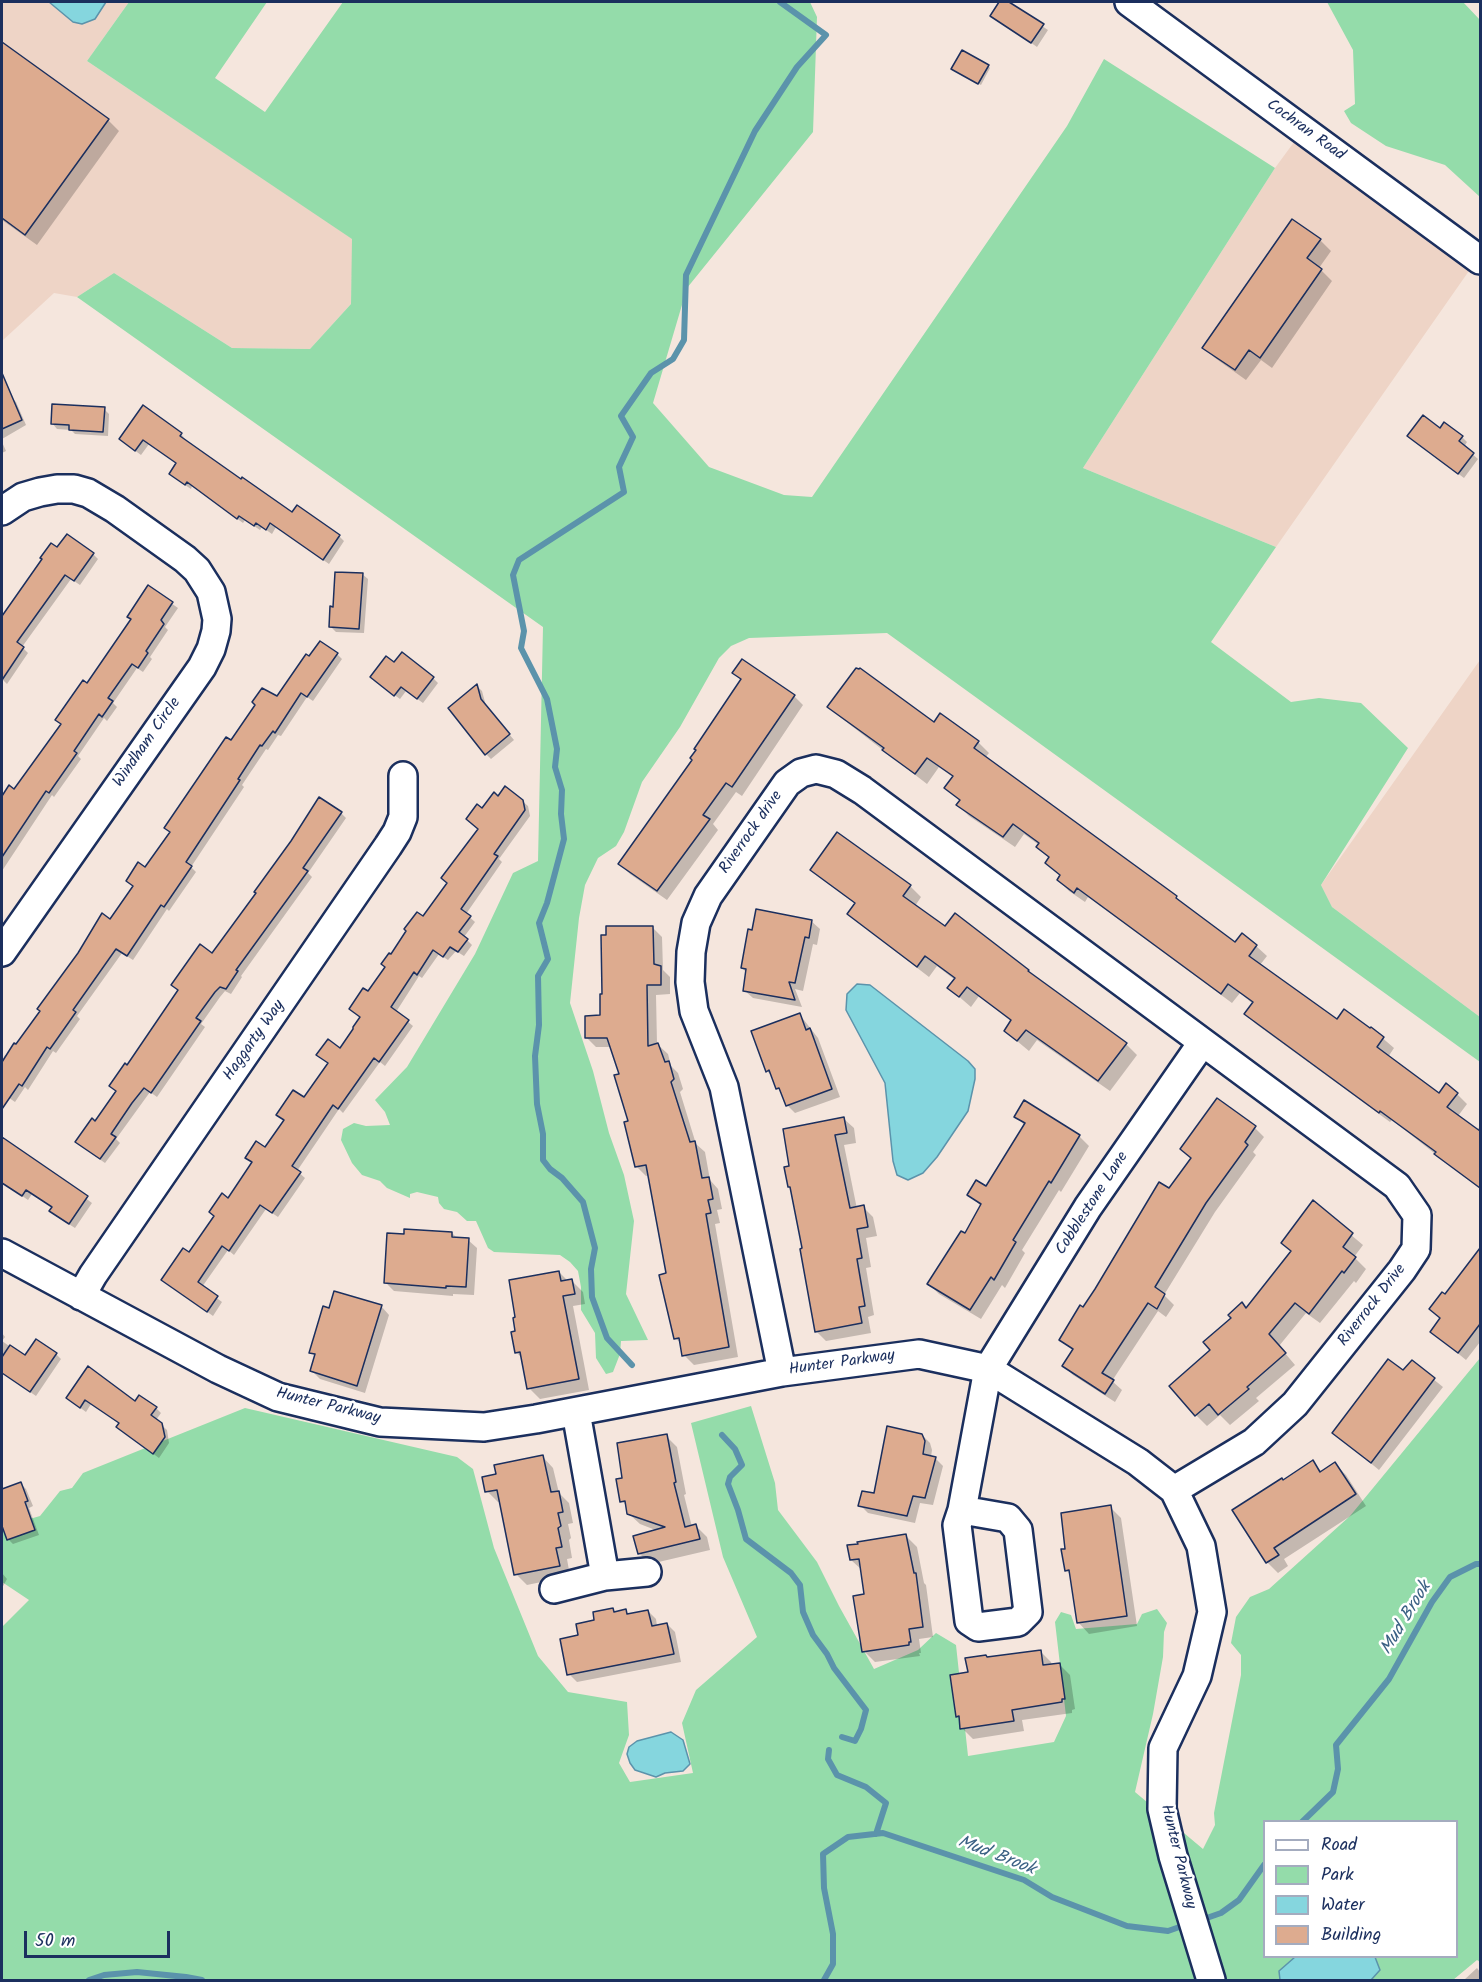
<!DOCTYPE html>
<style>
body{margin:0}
#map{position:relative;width:1482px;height:1982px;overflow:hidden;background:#f5e6dd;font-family:Kalam,sans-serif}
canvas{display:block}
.frame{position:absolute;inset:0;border:3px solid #1b2f5e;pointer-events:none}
.legend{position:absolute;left:1263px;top:1820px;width:195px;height:138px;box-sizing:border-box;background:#fff;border:2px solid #a4acbf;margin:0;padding:8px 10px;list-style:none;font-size:18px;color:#1b2f5e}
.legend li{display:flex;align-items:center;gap:12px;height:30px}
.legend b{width:30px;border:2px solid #a4acbf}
.scale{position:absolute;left:24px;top:1931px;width:146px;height:27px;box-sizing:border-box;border:3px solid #1b2f5e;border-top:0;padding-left:8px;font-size:18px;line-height:21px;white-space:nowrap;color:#1b2f5e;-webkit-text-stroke:4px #fff;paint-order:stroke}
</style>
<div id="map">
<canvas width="1482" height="1982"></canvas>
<div class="frame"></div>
<ul class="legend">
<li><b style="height:8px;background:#fff"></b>Road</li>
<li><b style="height:16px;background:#94dcaa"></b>Park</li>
<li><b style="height:16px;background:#85d6de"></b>Water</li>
<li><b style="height:16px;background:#ddab8f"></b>Building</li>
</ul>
<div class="scale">50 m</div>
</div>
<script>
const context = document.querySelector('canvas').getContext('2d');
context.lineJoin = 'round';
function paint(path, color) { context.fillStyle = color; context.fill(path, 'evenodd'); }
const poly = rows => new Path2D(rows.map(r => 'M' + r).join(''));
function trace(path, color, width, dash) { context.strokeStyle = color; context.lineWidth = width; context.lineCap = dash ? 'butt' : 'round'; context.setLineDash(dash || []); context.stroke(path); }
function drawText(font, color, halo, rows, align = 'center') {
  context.font = font + ' Kalam,sans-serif'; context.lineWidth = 5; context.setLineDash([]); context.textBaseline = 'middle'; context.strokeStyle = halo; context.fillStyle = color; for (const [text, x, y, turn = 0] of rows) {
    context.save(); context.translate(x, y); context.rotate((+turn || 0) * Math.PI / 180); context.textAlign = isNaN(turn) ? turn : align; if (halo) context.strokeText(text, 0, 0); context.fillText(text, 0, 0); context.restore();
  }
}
const built = poly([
 [2,2,129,2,87,61,353,239,351,304,310,349,232,348,114,273,77,297,54,293,2,341],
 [1297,138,1471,268,1276,547,1083,468,1275,168],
 [1480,660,1480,1017,1332,907,1321,885]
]);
const green = poly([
 [129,2,267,2,215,78,265,112,343,2,810,2,817,17,813,132,687,288,653,403,709,467,784,495,812,497,1067,126,1104,59,1275,168,1083,468,1276,547,1211,642,1291,702,1319,698,1361,703,1408,748,1321,885,1332,907,1480,1017,1480,1062,887,633,749,638,731,646,719,658,680,727,642,782,624,832,616,846,598,858,585,885,579,918,570,1003,593,1071,609,1133,624,1175,634,1221,626,1294,648,1340,621,1341,620,1354,613,1372,606,1374,596,1358,595,1333,581,1310,581,1287,578,1271,570,1262,560,1255,494,1252,488,1248,476,1221,467,1221,457,1212,444,1209,439,1203,438,1197,417,1192,410,1194,410,1198,387,1188,380,1181,362,1175,352,1163,341,1140,343,1129,354,1123,366,1126,390,1125,385,1112,375,1100,407,1067,475,954,513,873,538,861,543,627,77,297,114,273,232,348,310,349,351,304,352,239,87,61],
 [1327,2,1463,2,1480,20,1480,197,1445,165,1386,146,1351,123,1344,111,1355,104,1353,50],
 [1480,1358,1480,1962,1477,1960,1453,1980,2,1980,2,1627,29,1600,2,1582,2,1527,40,1516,60,1491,72,1488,83,1473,245,1408,457,1457,473,1469,494,1548,538,1656,568,1692,627,1702,629,1735,619,1763,630,1782,693,1773,682,1723,696,1690,757,1637,723,1557,691,1423,751,1406,775,1483,778,1510,817,1562,839,1606,874,1669,918,1650,936,1633,956,1645,968,1756,1054,1742,1066,1716,1055,1622,1061,1612,1071,1615,1076,1629,1137,1624,1142,1614,1157,1609,1167,1623,1164,1632,1163,1657,1153,1714,1135,1792,1203,1849,1215,1825,1214,1813,1241,1675,1241,1655,1231,1643,1236,1617,1250,1597,1269,1589,1350,1516],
 [1264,1822,1456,1822,1456,1956,1264,1956]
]);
const water = poly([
 [49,2,106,2,95,19,82,24,73,22,49,2],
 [857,984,870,985,968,1061,975,1069,975,1079,968,1111,937,1157,923,1173,908,1180,897,1175,893,1161,885,1083,846,1010,847,994,857,984],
 [671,1732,683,1740,690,1764,683,1771,665,1773,656,1777,635,1770,630,1763,627,1754,629,1747,637,1741,671,1732],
 [1295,1957,1375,1957,1380,1970,1371,1980,1280,1980,1279,1971,1295,1957]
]);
const shadow = poly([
 [1001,2,1006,2,1048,30,1037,47,992,15],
 [2,43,108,120,119,131,37,245,2,220],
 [988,66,990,68,981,85,955,71],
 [1320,240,1331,251,1319,268,1332,281,1272,368,1261,360,1246,380,1215,358,1204,347],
 [11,397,16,402,26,425,2,439,2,401],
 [143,407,181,434,186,440,185,441,293,514,297,507,339,536,344,541,329,564,276,527,272,534,262,527,260,530,245,520,243,523,192,486,191,489,176,479,178,464,149,444,141,455,126,444],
 [104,409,109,414,108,436,75,434,71,430,57,429,52,423],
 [1440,430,1462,437,1467,442,1464,447,1478,459,1464,478,1414,441],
 [2,442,6,451,2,453],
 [58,550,93,554,98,559,80,585,71,579,22,647,28,653,7,684,2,679,2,618,44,559],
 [362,574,368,579,364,633,336,632,331,627,335,608],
 [148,587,178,608,165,627,168,630,150,657,152,659,143,672,137,668,113,703,117,707,107,721,104,718,78,756,81,759,54,797,52,795,2,871,2,799,9,787,15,791,62,725,87,685,132,620],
 [337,654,342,659,313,701,307,697,281,736,278,735,268,750,266,749,242,785,244,787,191,867,196,872,169,911,167,909,133,960,122,953,77,1016,80,1019,56,1053,53,1051,28,1090,25,1087,15,1102,2,1093,2,1061,5,1055,7,1057,17,1046,111,921,231,742,277,698,310,658],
 [394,665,433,678,438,683,423,703,406,691,400,699,377,682],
 [734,673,794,696,803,705,742,796,736,792,713,824,718,830,667,900,630,874,620,864,694,760,742,681],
 [477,686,482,691,486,706,514,740,491,759,486,754],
 [829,707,934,724,978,742,989,753,985,758,1176,897,1185,907,1236,944,1256,946,1267,956,1260,965,1337,1021,1371,1030,1372,1029,1394,1048,1388,1057,1439,1095,1457,1094,1467,1104,1458,1116,1477,1130,1480,1126,1480,1189,1392,1120,1390,1122,1256,1024,1246,1014,1253,1004,1240,993,1232,1003,1088,897,1085,902,1069,891,1058,880,1061,876,1047,863,1050,859,1038,847,1039,845,1024,834,1015,847,969,816,958,805,961,802,946,788,954,778,939,767,927,784,840,717],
 [498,798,522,801,528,806,530,816,499,859,502,862,466,914,475,922,464,937,472,945,464,956,456,951,448,960,439,954,422,978,419,976,396,1012,413,1026,385,1066,380,1062,343,1113,339,1109,297,1171,305,1178,278,1217,266,1209,234,1255,228,1250,202,1287,222,1302,213,1316,163,1280,190,1255,229,1200,253,1163,247,1157,266,1149,285,1121,278,1115,304,1099,329,1064,318,1055,341,1050,361,1017,368,994,392,956,423,919,449,884,480,829,482,810],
 [341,813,346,818,308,873,312,877,241,976,242,977,231,994,225,991,220,997,201,1024,205,1027,157,1097,150,1092,116,1139,120,1143,105,1163,82,1147,77,1142,96,1123,117,1092,128,1067,179,991,173,985,213,955],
 [812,869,910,886,921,897,915,906,945,928,1028,971,1126,1044,1137,1055,1110,1091,1037,1040,1029,1051,1005,1031,1012,1022,979,996,971,1007,949,988,955,980,937,966,929,977,860,924,849,914,856,904,823,880],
 [811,921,820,929,817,945,813,944,803,991,795,989,802,1007,753,998,744,990,747,973,742,968],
 [652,927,662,937,663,970,670,977,670,994,656,995,657,1044,668,1054,671,1066,678,1073,683,1089,680,1092,696,1144,705,1152,710,1180,718,1189,722,1209,717,1210,720,1223,715,1224,738,1357,694,1365,684,1355,682,1344,675,1338,668,1275,649,1175,646,1176,636,1166,630,1122,621,1075,612,1047,596,1047,587,1038,601,1017],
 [800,1015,818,1038,840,1097,795,1113,787,1105,773,1077,767,1071],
 [1217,1100,1255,1128,1264,1137,1253,1152,1256,1155,1215,1212,1164,1295,1174,1305,1166,1317,1158,1311,1112,1381,1122,1390,1115,1402,1073,1375,1064,1366,1074,1351,1061,1340,1192,1159],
 [1024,1102,1079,1136,1089,1146,1061,1192,1059,1190,1022,1250,1025,1253,1005,1288,1002,1285,981,1319,939,1294,929,1284,966,1235,981,1206,969,1195,987,1188,1025,1126,1016,1116],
 [844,1119,854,1128,856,1143,844,1145,857,1209,863,1207,873,1217,877,1236,866,1238,871,1267,866,1268,874,1315,868,1317,871,1333,826,1341,816,1331,804,1250,792,1189,789,1187,791,1167],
 [2,1141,28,1156,92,1203,75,1228,56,1216,53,1208,32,1194,28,1200,2,1182],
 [1313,1203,1363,1245,1354,1257,1366,1269,1356,1283,1354,1281,1320,1323,1306,1313,1279,1346,1295,1365,1256,1398,1259,1401,1230,1425,1220,1415,1207,1426,1196,1415,1212,1351,1292,1252,1283,1243],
 [452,1233,458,1239,468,1240,477,1248,474,1295,453,1294,453,1296,394,1291,385,1282],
 [1480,1251,1480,1342,1466,1360,1432,1332,1441,1319,1445,1296],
 [559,1272,568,1281,572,1281,583,1292,585,1304,573,1306,589,1390,540,1399,529,1388,523,1359,516,1352,517,1332],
 [381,1306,389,1315,365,1393,320,1379,312,1371,316,1357,311,1352,330,1310],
 [2,1333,5,1337,2,1341,25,1357,56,1354,61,1359,36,1396,2,1373],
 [1412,1362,1443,1387,1379,1470,1334,1433,1404,1373],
 [67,1398,135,1403,156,1408,161,1413,156,1420,167,1430,169,1443,159,1458,123,1432,118,1427,120,1424,91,1404,86,1412],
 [922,1435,930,1443,932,1450,931,1457,935,1458,943,1466,933,1505,920,1503,915,1523,868,1513,860,1505,875,1495],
 [666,1436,677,1447,686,1494,684,1495,692,1527,696,1526,707,1537,710,1550,650,1564,639,1553,658,1531,640,1524,628,1513,628,1507,622,1501,623,1479],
 [542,1456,553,1468,559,1493,569,1503,573,1523,568,1524,571,1538,569,1540,572,1558,567,1559,570,1576,527,1585,516,1574,501,1501,498,1502,487,1491,498,1476],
 [1312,1462,1322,1472,1335,1464,1346,1475,1366,1506,1284,1559,1288,1566,1278,1573,1267,1562,1283,1481],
 [21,1484,26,1489,33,1506,29,1508,39,1535,13,1544,8,1539,2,1521,2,1491],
 [1110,1507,1121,1518,1137,1626,1089,1634,1078,1622,1071,1575,1066,1570],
 [906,1536,917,1547,924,1583,926,1585,933,1637,919,1639,921,1653,919,1653,920,1656,875,1662,864,1651,865,1595,862,1570,851,1560,859,1545],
 [2,1573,7,1579,2,1588],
 [613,1610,616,1613,625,1611,629,1615,648,1611,656,1619,657,1626,667,1624,675,1632,681,1662,577,1682,569,1674,580,1636],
 [1040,1651,1051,1662,1052,1665,1059,1664,1070,1675,1075,1709,1072,1710,1072,1713,1022,1720,1024,1731,973,1739,962,1728,960,1718,958,1716,969,1673,988,1659],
 [1477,1968,1480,1972,1480,1980,1464,1980]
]);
const stream = poly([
 [632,1365,607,1338,592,1297,591,1269,595,1248,583,1202,562,1178,550,1169,543,1160,543,1134,537,1104,535,1056,539,1025,538,976,548,959,539,923,547,903,564,839,561,814,562,790,555,767,557,749,547,699,521,648,524,631,513,575,519,560,624,492,619,467,633,437,621,416,651,373,673,359,684,340,686,275,755,131,797,67,826,35,780,2],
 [722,1435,735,1449,742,1465,730,1477,728,1484,738,1510,746,1539,791,1573,800,1585,803,1612,813,1635,827,1654,834,1668,866,1710,861,1729,855,1741,842,1737],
 [829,1750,828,1759,837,1775,866,1787,886,1803,876,1834],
 [1302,1822,1333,1792,1338,1769,1336,1745,1389,1679,1432,1602,1450,1577,1476,1564,1480,1564],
 [1201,1920,1221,1913,1239,1900,1264,1865],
 [89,1980,104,1975,137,1972,186,1977,202,1980],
 [824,1980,833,1964,833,1934,824,1888,823,1854,848,1837,883,1833,1024,1880,1052,1897,1127,1926,1168,1931,1188,1924]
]);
const building = poly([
 [999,2,1009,2,1044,24,1031,43,990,16,999,2],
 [2,42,109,119,25,235,2,218,2,42],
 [962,50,989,65,978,84,951,69,962,50],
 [1292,219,1321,239,1307,258,1322,269,1260,358,1249,350,1235,370,1202,348,1292,219],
 [2,373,22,420,2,429,2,373],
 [52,404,105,407,103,432,69,430,69,425,51,424,52,404],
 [143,405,182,433,180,436,241,479,242,477,292,512,297,505,340,535,323,560,270,523,266,530,256,523,254,526,239,516,237,519,187,482,185,485,169,474,176,463,143,440,135,451,119,439,143,405],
 [1423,415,1440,428,1444,422,1463,436,1459,441,1474,453,1458,474,1407,436,1423,415],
 [67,534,94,553,74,581,65,575,17,642,24,647,2,680,2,616,42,559,40,558,51,543,57,547,67,534],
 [335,572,363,573,359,629,329,627,330,606,333,607,335,572],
 [148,585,173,602,161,620,164,624,146,651,148,653,138,668,132,664,108,698,113,701,102,717,99,714,74,751,77,753,49,793,46,791,2,857,2,796,9,785,14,789,61,724,55,720,83,680,87,683,131,619,127,617,148,585],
 [320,641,338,653,307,697,301,693,275,733,273,731,262,746,260,745,238,779,240,780,186,862,192,866,164,907,161,905,127,956,116,949,73,1010,76,1012,50,1049,47,1047,22,1086,19,1084,2,1109,2,1062,14,1043,16,1044,40,1011,37,1009,78,953,102,913,110,919,133,886,126,881,138,862,145,867,170,832,164,828,226,737,231,740,255,705,252,702,262,688,277,696,306,654,309,656,320,641],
 [402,652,434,677,417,699,401,687,394,696,370,677,386,656,394,662,402,652],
 [742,659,795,695,732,787,726,783,703,815,710,819,657,891,618,864,692,760,690,758,696,750,694,749,741,679,732,673,742,659],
 [856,668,859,669,860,668,934,722,940,713,979,741,974,748,1177,896,1176,898,1235,942,1242,933,1257,945,1249,956,1337,1019,1344,1009,1370,1028,1371,1027,1384,1037,1377,1047,1439,1093,1446,1083,1458,1093,1447,1107,1480,1131,1480,1188,1434,1154,1436,1152,1380,1111,1379,1113,1244,1014,1253,1002,1228,984,1221,994,1077,888,1074,893,1057,880,1060,875,1045,863,1049,857,1036,847,1039,843,1013,824,1003,837,956,805,960,800,944,788,953,776,927,758,915,774,882,750,884,748,827,707,856,668],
 [477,684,481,699,510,734,485,755,448,708,477,684],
 [505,786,523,800,525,810,494,854,498,856,461,909,471,916,459,932,468,939,458,952,450,947,443,957,433,950,417,975,414,972,391,1007,409,1020,379,1062,374,1058,338,1109,333,1105,292,1166,301,1172,272,1213,260,1205,229,1251,222,1246,198,1282,218,1296,207,1312,161,1280,183,1248,189,1252,214,1216,209,1212,222,1193,228,1198,252,1162,245,1158,256,1141,265,1147,284,1120,276,1115,293,1090,304,1097,328,1063,316,1055,328,1039,340,1048,353,1029,353,1027,360,1017,349,1009,363,988,368,991,385,967,381,964,389,953,391,954,406,931,404,929,417,912,423,916,447,883,441,878,478,829,466,819,477,804,482,808,494,792,498,796,505,786],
 [319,797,342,812,303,868,308,871,236,970,238,971,226,989,220,987,215,992,196,1018,201,1021,151,1093,144,1088,132,1103,111,1134,116,1137,100,1159,75,1142,92,1118,95,1121,116,1091,109,1086,125,1063,127,1065,178,990,171,985,200,944,212,953,256,893,254,892,291,841,319,797],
 [837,832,911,885,903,896,945,926,955,913,1029,970,1028,971,1127,1043,1098,1081,1026,1030,1017,1041,1004,1031,1011,1020,967,987,959,997,947,988,955,978,925,956,917,967,847,914,855,903,810,870,837,832],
 [756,909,812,920,809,938,805,937,795,983,789,982,795,1000,743,991,746,969,741,968,748,929,752,930,756,909],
 [606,926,653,926,654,964,661,966,661,985,647,985,648,1046,658,1043,665,1062,669,1061,674,1079,671,1082,690,1142,695,1141,702,1178,709,1177,713,1199,708,1200,711,1213,706,1214,729,1347,682,1356,679,1338,674,1339,659,1275,666,1273,646,1165,635,1167,624,1122,628,1121,614,1075,619,1074,607,1038,585,1038,585,1016,600,1015,600,994,602,994,601,935,606,935,606,926],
 [800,1013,806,1030,810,1028,832,1089,786,1106,779,1088,776,1089,769,1070,766,1072,751,1031,800,1013],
 [1217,1098,1256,1126,1245,1142,1248,1145,1206,1203,1155,1287,1165,1294,1157,1309,1148,1303,1102,1373,1114,1380,1105,1394,1062,1366,1073,1349,1059,1340,1080,1305,1083,1307,1095,1289,1159,1182,1169,1188,1191,1158,1180,1149,1217,1098],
 [1024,1100,1080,1135,1051,1183,1049,1181,1013,1240,1016,1242,994,1280,991,1277,970,1310,927,1284,961,1231,965,1233,981,1204,967,1195,976,1180,986,1186,1025,1123,1014,1117,1024,1100],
 [844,1117,847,1133,835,1135,850,1208,864,1205,868,1227,857,1229,862,1258,857,1259,865,1306,859,1307,862,1323,815,1332,800,1249,802,1248,790,1187,788,1187,784,1167,789,1166,783,1129,844,1117],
 [2,1137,88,1196,69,1224,49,1211,52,1207,26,1190,22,1196,2,1183,2,1137],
 [1313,1200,1353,1233,1343,1247,1356,1257,1344,1273,1342,1271,1309,1314,1295,1303,1269,1334,1286,1353,1247,1387,1249,1389,1218,1415,1209,1404,1195,1416,1169,1386,1210,1350,1203,1342,1231,1318,1228,1315,1242,1302,1246,1308,1291,1251,1281,1243,1313,1200],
 [404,1229,452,1232,452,1237,469,1238,466,1287,446,1286,446,1288,384,1283,387,1233,404,1234,404,1229],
 [1480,1248,1480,1324,1458,1353,1430,1332,1440,1318,1429,1309,1442,1292,1445,1294,1480,1248],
 [559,1271,561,1281,572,1279,575,1294,563,1296,579,1379,527,1389,520,1352,515,1353,511,1332,515,1331,513,1318,515,1317,509,1280,559,1271],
 [334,1291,382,1305,357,1386,310,1371,315,1354,309,1353,323,1306,329,1308,334,1291],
 [36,1339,57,1353,30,1392,2,1373,2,1357,10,1345,25,1355,36,1339],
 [1388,1359,1403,1370,1412,1360,1435,1378,1371,1463,1332,1433,1388,1359],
 [88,1366,135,1401,139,1395,157,1407,151,1415,162,1423,165,1437,153,1454,116,1427,119,1423,85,1400,80,1408,66,1398,88,1366],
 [887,1426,922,1434,925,1441,923,1454,936,1457,925,1498,913,1496,907,1516,858,1506,862,1491,874,1493,887,1426],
 [667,1434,676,1482,674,1483,685,1527,696,1524,700,1539,638,1554,633,1536,665,1527,627,1514,625,1501,620,1502,616,1479,622,1478,617,1443,667,1434],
 [543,1455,551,1492,559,1491,563,1512,558,1513,561,1526,558,1528,562,1547,556,1548,560,1566,514,1575,497,1490,485,1492,482,1477,496,1474,494,1465,543,1455],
 [1313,1460,1320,1472,1335,1462,1356,1494,1274,1548,1279,1555,1266,1563,1232,1510,1282,1478,1283,1480,1313,1460],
 [21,1482,28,1501,25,1502,35,1530,7,1540,2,1526,2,1489,21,1482],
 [1111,1505,1127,1616,1077,1623,1069,1570,1065,1571,1061,1549,1065,1549,1061,1513,1111,1505],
 [906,1534,914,1573,916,1573,923,1627,909,1629,911,1642,909,1642,909,1645,862,1652,853,1596,864,1594,859,1559,850,1560,847,1545,858,1544,857,1542,906,1534],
 [613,1608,614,1612,626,1609,627,1614,648,1610,652,1626,667,1623,674,1654,567,1675,560,1639,578,1635,576,1624,594,1620,593,1612,613,1608],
 [1041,1650,1043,1665,1060,1663,1065,1699,1062,1699,1062,1702,1012,1710,1014,1721,960,1729,959,1716,956,1717,950,1675,968,1672,965,1658,986,1655,987,1657,1041,1650]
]);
const minor = poly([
 [1129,2,1480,260],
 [2,511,23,497,40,492,57,489,74,489,88,493,115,509,185,559,197,570,211,592,217,619,216,631,211,649,202,667,2,952],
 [2,1253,218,1369,278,1397,380,1422,484,1427,536,1419,782,1372,919,1354,988,1369,1138,1462,1174,1490,1201,1546,1212,1612,1197,1676,1163,1748,1162,1809,1173,1856,1211,1980],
 [81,1296,93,1275,388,846,397,832,403,817,403,776],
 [782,1372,724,1087,694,1011,690,982,691,952,696,923,708,896,787,783,801,773,816,769,836,774,862,790,1397,1186,1417,1215,1416,1249,1402,1270,1295,1404,1254,1442,1174,1490],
 [576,1412,605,1576,647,1572],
 [962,1510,1008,1518,1018,1530,1028,1612,1018,1622,978,1627,969,1621,957,1525,962,1510,988,1369,1088,1207,1202,1043],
 [554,1589,605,1576]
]);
const streetNames = [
 ["Cochran Road",1305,131,36],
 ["Windham Circle",148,743,-55],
 ["Riverrock drive",752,833,-55],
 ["Haggarty Way",255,1041,-55],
 ["Cobblestone Lane",1093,1204,-57],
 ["Riverrock Drive",1373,1306,-52],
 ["Hunter Parkway",842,1364,-8],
 ["Hunter Parkway",328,1407,14],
 ["Hunter Parkway",1177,1857,76]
];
const waterNames = [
 ["Mud Brook",1407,1619,-59],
 ["Mud Brook",996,1857,21]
];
paint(built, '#eed4c6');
paint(green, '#94dcaa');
paint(water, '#85d6de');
trace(water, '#5b93ab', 1.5);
paint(shadow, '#0003');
trace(stream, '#5b93ab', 6);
paint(building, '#ddab8f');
trace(building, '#1b2f5e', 1.5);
trace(minor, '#1b2f5e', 32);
trace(minor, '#fff', 27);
drawText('16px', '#1b2f5e', '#fff', streetNames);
drawText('italic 18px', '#3b6184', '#fff', waterNames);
</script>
